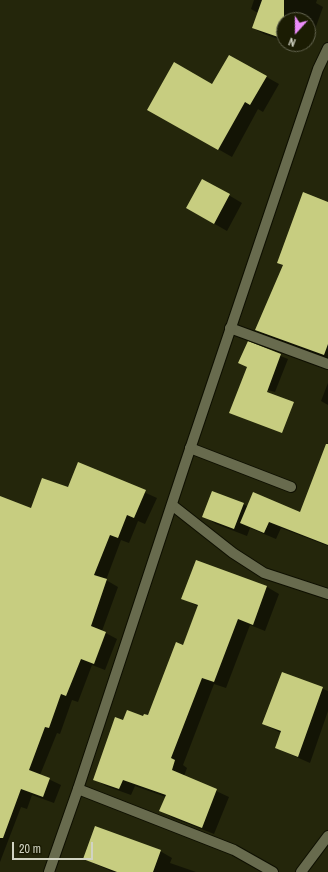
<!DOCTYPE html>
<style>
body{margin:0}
#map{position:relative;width:328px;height:872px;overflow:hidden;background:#24260b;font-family:"Archivo Narrow",sans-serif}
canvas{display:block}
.north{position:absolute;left:276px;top:12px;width:40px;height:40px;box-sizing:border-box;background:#1b1c03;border:1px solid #646550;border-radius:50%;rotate:201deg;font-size:11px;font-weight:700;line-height:16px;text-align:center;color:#d1d3c3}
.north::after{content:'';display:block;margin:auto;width:14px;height:18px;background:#ec8cfa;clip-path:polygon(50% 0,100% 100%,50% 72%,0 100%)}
.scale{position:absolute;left:12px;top:842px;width:81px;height:18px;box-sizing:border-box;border:2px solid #d1d3c3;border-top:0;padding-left:5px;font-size:12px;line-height:14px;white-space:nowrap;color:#d1d3c3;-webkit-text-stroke:3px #1b1c03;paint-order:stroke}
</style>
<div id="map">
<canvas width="328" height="872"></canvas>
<div class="north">N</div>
<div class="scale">20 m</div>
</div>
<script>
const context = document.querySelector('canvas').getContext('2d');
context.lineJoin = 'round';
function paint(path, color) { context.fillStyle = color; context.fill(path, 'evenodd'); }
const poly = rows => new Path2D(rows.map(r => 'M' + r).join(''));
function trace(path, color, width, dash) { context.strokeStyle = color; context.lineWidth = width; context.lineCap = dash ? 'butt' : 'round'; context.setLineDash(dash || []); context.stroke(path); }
const shadow = poly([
 [254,0,317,0,316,3,323,7,313,35,308,33,308,20,284,20,284,41,264,34,253,28,258,13,251,9],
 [293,44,300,44,299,46],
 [229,56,279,84,263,112,258,109,232,157,149,110,212,85],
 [203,180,242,203,227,231,187,208],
 [328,203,328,359,268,337,256,330,284,266,278,263],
 [248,343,288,359,275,392,250,385],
 [328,383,328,405,321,401],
 [79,463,157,498,145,524,138,521,129,543,121,540,106,580,118,587,102,631,117,639,105,670,92,665,78,702,72,700,60,734,57,733,40,775,61,785,54,803,32,795,27,809,21,807,0,862,0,501,32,509,68,488],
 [328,487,328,546,281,528,276,539,250,528,247,536,216,524,203,516,243,504,248,507,301,513],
 [196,561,267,587,279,594,265,631,250,625,226,688,214,684,183,765,187,768,184,776,229,797,214,834,173,818,161,811,166,797,135,786,131,795,106,786,94,779,124,722,149,717,183,646,199,607,183,598],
 [283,673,328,691,328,711,310,763,276,748,281,733,263,724],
 [160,851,172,858,170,863,196,872,113,872,84,859]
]);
const building = poly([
 [262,0,284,0,284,39,252,28],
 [229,55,267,76,250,105,245,102,218,150,147,110,174,62,212,84],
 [202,179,230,194,214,224,186,208],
 [303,192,328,202,328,344,324,355,255,330,283,265,277,263],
 [248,341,281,354,267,392,294,402,282,433,229,413,247,367,238,363],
 [326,444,328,444,328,545,269,522,264,533,240,523,253,492,300,512],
 [78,462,146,490,134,518,127,515,118,538,110,535,94,575,107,579,91,626,106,632,94,664,81,659,66,696,61,694,49,728,45,727,29,770,50,778,43,797,21,789,3,838,0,838,0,496,31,508,42,478,68,487],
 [212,491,244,503,234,529,202,517],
 [196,560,267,586,253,625,238,619,214,682,202,678,171,758,175,760,172,770,217,789,202,828,159,811,166,795,123,780,119,789,93,780,115,717,123,720,127,710,143,716,144,714,148,715,176,642,183,645,198,605,181,599],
 [282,672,323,687,298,757,275,748,281,731,262,724],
 [95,826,161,850,153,872,117,872,83,859]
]);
const minor = poly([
 [230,328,328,364],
 [190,448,291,487],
 [172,505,233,553,264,573,328,594],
 [78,789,234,850,273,872],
 [301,872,328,836]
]);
const secondary = poly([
 [49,872,78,789,184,467,318,69,328,48]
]);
paint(shadow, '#0007');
paint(building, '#c7cd80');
trace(minor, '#0e0f00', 12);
trace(secondary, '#0e0f00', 12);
trace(minor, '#686b4e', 10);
trace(secondary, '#686b4e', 10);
</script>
